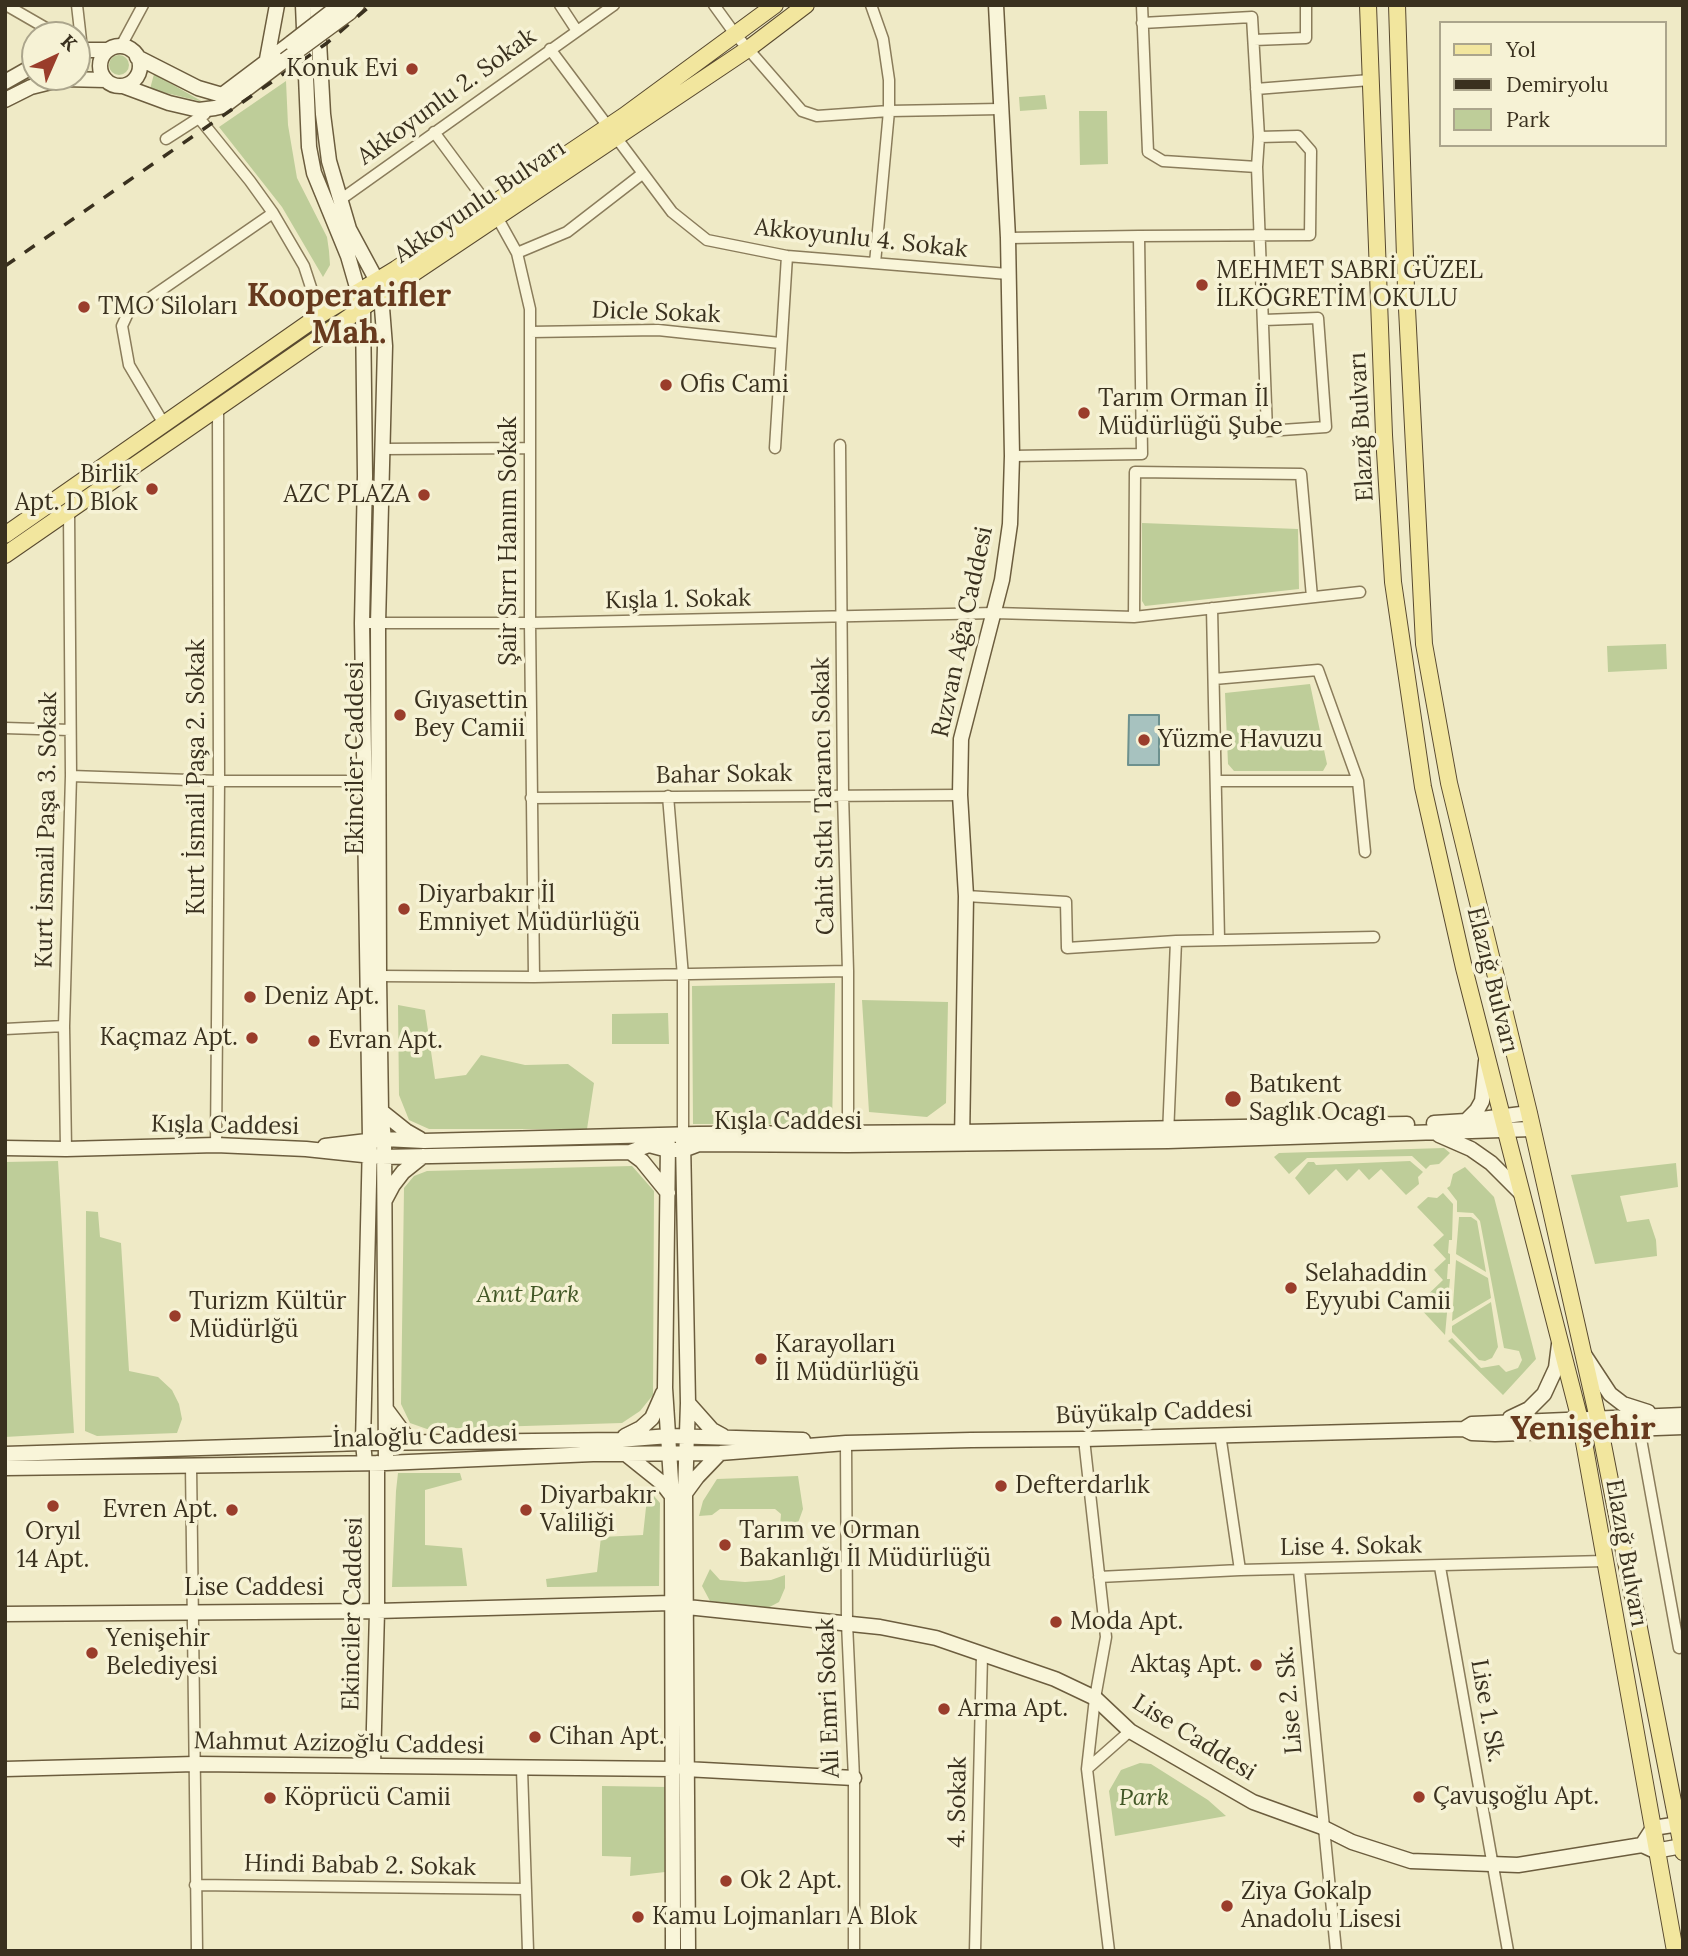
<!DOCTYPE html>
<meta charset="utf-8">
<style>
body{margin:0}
#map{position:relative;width:1688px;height:1956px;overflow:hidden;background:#efeac6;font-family:Lora,serif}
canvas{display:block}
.frame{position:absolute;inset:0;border:7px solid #3a311f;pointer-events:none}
.legend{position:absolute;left:1439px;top:21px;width:228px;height:126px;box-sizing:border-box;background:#f6f2d5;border:2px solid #aba58c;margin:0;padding:9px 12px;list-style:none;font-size:21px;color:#3a311f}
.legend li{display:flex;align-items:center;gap:14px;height:35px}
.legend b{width:35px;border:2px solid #aba58c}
.north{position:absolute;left:21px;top:21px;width:70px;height:70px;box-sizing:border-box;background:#f6f2d5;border:2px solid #aba58c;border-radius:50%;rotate:44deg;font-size:19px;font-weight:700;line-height:28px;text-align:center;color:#3a311f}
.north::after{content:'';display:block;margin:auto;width:24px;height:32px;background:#9a3d2b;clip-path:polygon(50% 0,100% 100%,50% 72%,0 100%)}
</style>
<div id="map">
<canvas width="1688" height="1956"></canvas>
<div class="frame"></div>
<ul class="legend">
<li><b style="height:9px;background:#f2e69e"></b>Yol</li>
<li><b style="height:9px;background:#3a311f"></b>Demiryolu</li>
<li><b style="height:19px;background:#becd99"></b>Park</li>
</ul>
<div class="north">K</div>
</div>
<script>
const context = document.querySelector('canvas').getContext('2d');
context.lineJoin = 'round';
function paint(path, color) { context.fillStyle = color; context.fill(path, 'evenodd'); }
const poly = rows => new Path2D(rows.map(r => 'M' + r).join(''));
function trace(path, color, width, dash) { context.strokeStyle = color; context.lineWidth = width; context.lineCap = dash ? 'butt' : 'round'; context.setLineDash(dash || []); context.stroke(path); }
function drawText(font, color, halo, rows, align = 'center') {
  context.font = font + ' Lora,serif'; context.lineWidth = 7; context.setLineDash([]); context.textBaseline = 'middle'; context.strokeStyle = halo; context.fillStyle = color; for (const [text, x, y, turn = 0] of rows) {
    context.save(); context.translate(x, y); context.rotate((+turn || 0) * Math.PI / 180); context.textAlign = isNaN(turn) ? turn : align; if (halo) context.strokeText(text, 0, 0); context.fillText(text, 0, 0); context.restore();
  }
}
const green = poly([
 '109 65a10 10 0 1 1 20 0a10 10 0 1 1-20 0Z',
 [154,74,203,102,150,89],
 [286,81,288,125,297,178,327,237,329,251,330,265,323,277,282,207,219,127],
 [1045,95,1047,109,1020,111,1019,97],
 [1079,111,1107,111,1108,164,1080,165],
 [1142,523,1298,529,1299,589,1145,606,1142,601],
 [1666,644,1667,669,1608,672,1607,646],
 [1310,684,1327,764,1323,771,1234,771,1228,764,1225,693],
 [835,983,832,1124,693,1124,692,986],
 [862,1000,948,1002,946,1103,927,1117,869,1112],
 [398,1005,425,1010,435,1079,466,1075,481,1055,525,1065,568,1064,594,1083,587,1129,429,1129,409,1120,399,1095],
 [668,1013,669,1044,612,1044,612,1014],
 [1444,1148,1450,1153,1439,1164,1430,1165,1426,1169,1412,1156,1307,1158,1289,1174,1274,1157,1279,1153],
 [58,1161,74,1433,5,1437,5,1162],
 [1410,1161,1423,1172,1418,1177,1419,1184,1406,1195,1381,1169,1369,1180,1359,1169,1347,1181,1336,1169,1309,1195,1295,1178,1308,1162,1314,1162,1316,1165],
 [1676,1163,1678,1187,1620,1196,1627,1222,1649,1219,1656,1240,1657,1256,1595,1264,1571,1175],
 [632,1166,654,1191,653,1395,640,1411,622,1423,427,1429,410,1423,401,1404,404,1188,414,1176,427,1171],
 [1465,1167,1494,1197,1536,1359,1503,1395,1448,1341,1452,1338,1481,1368,1499,1365,1506,1372,1518,1368,1522,1360,1519,1351,1504,1348,1480,1221,1473,1213,1457,1212,1457,1201,1447,1188,1450,1186,1453,1174],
 [1443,1193,1453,1204,1452,1240,1449,1240,1448,1253,1450,1254,1450,1264,1448,1264,1447,1279,1450,1279,1449,1289,1446,1289,1445,1302,1448,1302,1445,1335,1417,1305,1443,1280,1434,1270,1446,1259,1433,1245,1444,1235,1417,1207,1428,1197,1437,1198],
 [86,1211,98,1212,100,1237,121,1243,129,1371,158,1377,172,1390,179,1404,182,1419,177,1433,97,1436,85,1431],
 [1459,1217,1471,1217,1477,1221,1486,1272,1456,1254],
 [1456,1260,1488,1278,1491,1298,1452,1321],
 [1491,1302,1498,1347,1492,1358,1485,1361,1479,1360,1452,1332,1452,1326],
 [398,1473,460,1473,462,1480,425,1490,425,1545,462,1548,467,1586,392,1587,396,1491],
 [798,1476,803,1509,798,1523,780,1526,781,1514,775,1509,720,1509,712,1515,699,1516,703,1501,717,1479],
 [648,1489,660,1503,659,1586,547,1587,546,1579,597,1572,601,1537,643,1535],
 [710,1569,720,1580,745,1582,771,1580,785,1575,785,1588,779,1602,762,1611,730,1610,710,1601,702,1586],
 [1140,1763,1151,1764,1208,1800,1226,1816,1115,1836,1109,1791,1121,1770],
 [602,1786,668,1787,665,1872,630,1876,631,1857,602,1856]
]);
const water = poly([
 [1129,715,1159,715,1159,765,1128,765,1129,715]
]);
const street = poly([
 [6,5,58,35],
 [77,5,82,49],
 [560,5,577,31],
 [714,5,735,34,802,111,817,116,889,111,1000,109],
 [871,5,883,39,889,80,889,111,875,263],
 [1142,5,1148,152,1163,161,1257,167],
 [1142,23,1252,17,1259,137,1257,167,1267,431,1326,427,1318,318,1264,320],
 [1254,40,1306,38,1306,5],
 [121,46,143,5],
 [550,49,672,212,707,240,787,256,1008,274],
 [1256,89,1370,80],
 [199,118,250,181,273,213,304,266,320,315],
 [434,132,497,217,517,253,530,309,530,623,534,977],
 [166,139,205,114],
 [340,200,614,5],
 [1008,238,1139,236],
 [517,253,567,232,642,174],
 [530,332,658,330,780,343],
 [164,424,129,365,122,326,128,313,273,213],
 [840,445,843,794,848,971,848,1139],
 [775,448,787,256],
 [383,449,529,448],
 [1012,456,1142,454,1139,236,1310,235,1311,151,1298,136,1259,137],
 [1212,608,1219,939],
 [1134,617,1135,472,1301,474,1312,597],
 [362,623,530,623,995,613,1134,617,1360,592],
 [1214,679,1318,670,1358,781],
 [5,728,70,730],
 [71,776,219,781,365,781],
 [1217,781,1358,781,1365,852],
 [668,796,683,976,683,1134],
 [531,798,960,795],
 [966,896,1066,902,1067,948,1176,941],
 [379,976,534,977,848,971],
 [5,1029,64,1026],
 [1168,1135,1176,941,1374,937],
 [216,1145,219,781,218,410],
 [66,1149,64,1026,71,776,69,511],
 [1639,1428,1679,1648],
 [1220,1434,1240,1570],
 [1084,1439,1106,1637,1095,1698,1087,1769,1109,1951],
 [846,1443,847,1623,854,1778,854,1951],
 [191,1465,197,1951],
 [1440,1567,1508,1951],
 [1299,1570,1336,1951],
 [1099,1577,1240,1570,1605,1561],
 [522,1769,528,1951],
 [1087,1769,1130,1731],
 [195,1885,525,1889],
 [975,1951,982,1655]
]);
const secondary = poly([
 [303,5,309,147,314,173,348,256,363,308,365,476,362,623,370,1140,363,1443,365,1463],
 [317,5,323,114,329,161,349,229,377,281,381,295,385,346,378,624,379,976,381,1111,384,1139,386,1463],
 [349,13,357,5],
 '100 66a20 20 0 1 1 40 0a20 20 0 1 1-40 0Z',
 [77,50,108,50],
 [137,57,198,88,222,95,291,43],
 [267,59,277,5],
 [5,82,35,65],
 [123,86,169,103,199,110,215,108,224,106,285,60],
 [5,100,31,87,63,79,106,80],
 [381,1111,406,1131,420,1139],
 [1466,1121,1529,1113],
 [1434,1123,1466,1121,1477,1110,1482,1101,1486,1061],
 [1439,1135,1471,1149,1491,1163,1522,1194],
 [683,1140,688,1403,685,1493,688,1951],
 [962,1141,966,896,960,795,961,739,1002,580,1010,524,1012,456,1008,238,996,5],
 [668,1144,665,1388,672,1496,673,1951],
 [325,1146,384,1139,424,1141,698,1134,962,1132,1407,1124],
 [5,1148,66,1149,216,1145,306,1149,382,1157,630,1152,649,1145,668,1150,683,1150,699,1144,848,1145,1168,1141,1532,1129],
 [630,1152,642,1161,668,1193],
 [385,1200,393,1185,403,1172,423,1156],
 [1585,1356,1610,1394,1623,1404,1648,1412],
 [688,1403,712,1430,723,1436],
 [386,1409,406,1436,418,1442],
 [1510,1418,1529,1409,1544,1394,1556,1368,1559,1344],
 [1464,1429,1472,1424,1683,1415],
 [625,1436,641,1428,652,1418,663,1393],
 [5,1454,363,1443,619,1440,669,1436,803,1440],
 [627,1455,662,1483,672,1496],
 [5,1468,386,1463,593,1454,720,1453,846,1443,971,1440,1084,1439,1464,1429,1472,1433,1495,1434,1683,1427],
 [686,1492,697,1477,720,1453],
 [687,1607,880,1627,936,1638,1055,1679,1095,1698,1130,1731,1253,1802,1322,1827,1352,1842,1411,1861,1518,1865,1642,1845],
 [5,1614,377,1611,671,1603],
 [373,1765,377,1611,377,1463],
 [5,1769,195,1764,673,1769],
 [685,1769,854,1778],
 [1679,1824,1653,1828,1642,1845,1655,1851,1682,1846]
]);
const primary = poly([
 [1368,5,1384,435,1393,582,1423,787,1464,968,1580,1420,1675,1951],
 [1397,5,1406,289,1424,644,1449,783,1529,1113,1598,1419,1683,1852],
 [5,535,320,315,396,269,624,116,775,5],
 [5,555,381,295,748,49,806,5]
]);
const rail = poly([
 [5,266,279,77,327,43,371,5]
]);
const secondaryBridge = poly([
 [291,43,340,5],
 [285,60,349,13]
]);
const markers = [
 [412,69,7,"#9a3d2b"],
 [1202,285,7,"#9a3d2b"],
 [84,307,7,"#9a3d2b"],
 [666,385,7,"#9a3d2b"],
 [1084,413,7,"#9a3d2b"],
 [152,489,7,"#9a3d2b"],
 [424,495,7,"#9a3d2b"],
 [400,715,7,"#9a3d2b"],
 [1144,740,7,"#9a3d2b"],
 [404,909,7,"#9a3d2b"],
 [250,997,7,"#9a3d2b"],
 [252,1038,7,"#9a3d2b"],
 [314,1041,7,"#9a3d2b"],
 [1233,1099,9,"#9a3d2b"],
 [1291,1288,7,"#9a3d2b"],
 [175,1316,7,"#9a3d2b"],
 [761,1359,7,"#9a3d2b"],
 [1001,1486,7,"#9a3d2b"],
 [53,1506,7,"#9a3d2b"],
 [232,1510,7,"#9a3d2b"],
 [526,1510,7,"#9a3d2b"],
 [725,1545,7,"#9a3d2b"],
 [1056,1622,7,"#9a3d2b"],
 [92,1653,7,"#9a3d2b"],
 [1256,1665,7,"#9a3d2b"],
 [944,1709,7,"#9a3d2b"],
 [535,1737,7,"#9a3d2b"],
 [1419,1797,7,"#9a3d2b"],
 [270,1798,7,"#9a3d2b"],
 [726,1881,7,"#9a3d2b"],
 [1227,1906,7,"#9a3d2b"],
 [638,1917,7,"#9a3d2b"]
];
const poiNames = [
 ["Konuk Evi",398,69,"right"],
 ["MEHMET SABRİ GÜZEL",1216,271],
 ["İLKÖGRETİM OKULU",1216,299],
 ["TMO Siloları",98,307],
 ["Ofis Cami",680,385],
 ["Tarım Orman İl",1098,399],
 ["Müdürlüğü Şube",1098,427],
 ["Birlik",138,475,"right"],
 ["Apt. D Blok",138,503,"right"],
 ["AZC PLAZA",410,495,"right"],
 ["Gıyasettin",414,701],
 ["Bey Camii",414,729],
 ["Yüzme Havuzu",1158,740],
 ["Diyarbakır İl",418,895],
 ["Emniyet Müdürlüğü",418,923],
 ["Deniz Apt.",264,997],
 ["Kaçmaz Apt.",238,1038,"right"],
 ["Evran Apt.",328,1041],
 ["Batıkent",1249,1085],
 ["Saglık Ocagı",1249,1113],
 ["Selahaddin",1305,1274],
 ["Eyyubi Camii",1305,1302],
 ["Turizm Kültür",189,1302],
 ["Müdürlğü",189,1330],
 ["Karayolları",775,1345],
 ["İl Müdürlüğü",775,1373],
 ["Defterdarlık",1015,1486],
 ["Diyarbakır",540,1496],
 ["Valiliği",540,1524],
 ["Evren Apt.",218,1510,"right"],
 ["Tarım ve Orman",739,1531],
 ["Bakanlığı İl Müdürlüğü",739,1559],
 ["Oryıl",53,1532,"center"],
 ["14 Apt.",53,1560,"center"],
 ["Moda Apt.",1070,1622],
 ["Yenişehir",106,1639],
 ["Belediyesi",106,1667],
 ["Aktaş Apt.",1242,1665,"right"],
 ["Arma Apt.",958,1709],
 ["Cihan Apt.",549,1737],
 ["Çavuşoğlu Apt.",1433,1797],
 ["Köprücü Camii",284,1798],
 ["Ok 2 Apt.",740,1881],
 ["Ziya Gokalp",1241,1892],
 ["Anadolu Lisesi",1241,1920],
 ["Kamu Lojmanları A Blok",652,1917]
];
const streetNames = [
 ["Akkoyunlu 2. Sokak",447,97,-36],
 ["Akkoyunlu Bulvarı",480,202,-34],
 ["Akkoyunlu 4. Sokak",861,239,6],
 ["Dicle Sokak",656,313,2],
 ["Elazığ Bulvarı",1362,427,-93],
 ["Şair Sırrı Hanım Sokak",509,541,-90],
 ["Kışla 1. Sokak",678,600,-1],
 ["Rızvan Ağa Caddesi",963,632,-78],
 ["Ekinciler Caddesi",356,758,-90],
 ["Bahar Sokak",724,775,-1],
 ["Kurt İsmail Paşa 2. Sokak",197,777,-90],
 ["Cahit Sıtkı Tarancı Sokak",824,796,-91],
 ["Kurt İsmail Paşa 3. Sokak",47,830,-89],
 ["Elazığ Bulvarı",1492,980,76],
 ["Kışla Caddesi",788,1122],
 ["Kışla Caddesi",225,1126,1],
 ["Büyükalp Caddesi",1154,1413,-2],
 ["İnaloğlu Caddesi",425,1437,-2],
 ["Lise 4. Sokak",1351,1547,-1],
 ["Elazığ Bulvarı",1626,1553,80],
 ["Lise Caddesi",254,1588],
 ["Ekinciler Caddesi",353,1614,-89],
 ["Ali Emri Sokak",829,1698,-92],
 ["Lise 2. Sk.",1290,1700,-95],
 ["Lise 1. Sk.",1487,1711,80],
 ["Lise Caddesi",1194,1738,32],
 ["Mahmut Azizoğlu Caddesi",339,1744,1],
 ["4. Sokak",958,1802,-89],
 ["Hindi Babab 2. Sokak",360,1866,1]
];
const parkNames = [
 ["Anıt Park",528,1295],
 ["Park",1144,1798]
];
const districtNames = [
 ["Kooperatifler",349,297],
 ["Mah.",349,334],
 ["Yenişehir",1583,1430]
];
paint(green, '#becd99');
paint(water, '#a7c2bf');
trace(water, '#6d918e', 2);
trace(street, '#8a7c5b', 13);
trace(secondary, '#6c5d3e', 17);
trace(primary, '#58492f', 18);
trace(street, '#f9f5d9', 10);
trace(secondary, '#f9f5d9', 14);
trace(primary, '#f2e69e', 16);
trace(rail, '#3a311f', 3.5, [12, 12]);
trace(secondaryBridge, '#6c5d3e', 17, []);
trace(secondaryBridge, '#f9f5d9', 14);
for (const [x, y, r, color] of markers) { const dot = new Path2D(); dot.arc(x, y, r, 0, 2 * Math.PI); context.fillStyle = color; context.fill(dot); trace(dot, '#f6f2d5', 2.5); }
drawText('24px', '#3a311f', '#f6f2d5', poiNames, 'left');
drawText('24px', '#3a311f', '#f6f2d5', streetNames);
drawText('italic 24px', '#425726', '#f6f2d5', parkNames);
drawText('bold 32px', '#673a1e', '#f6f2d5', districtNames);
</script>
